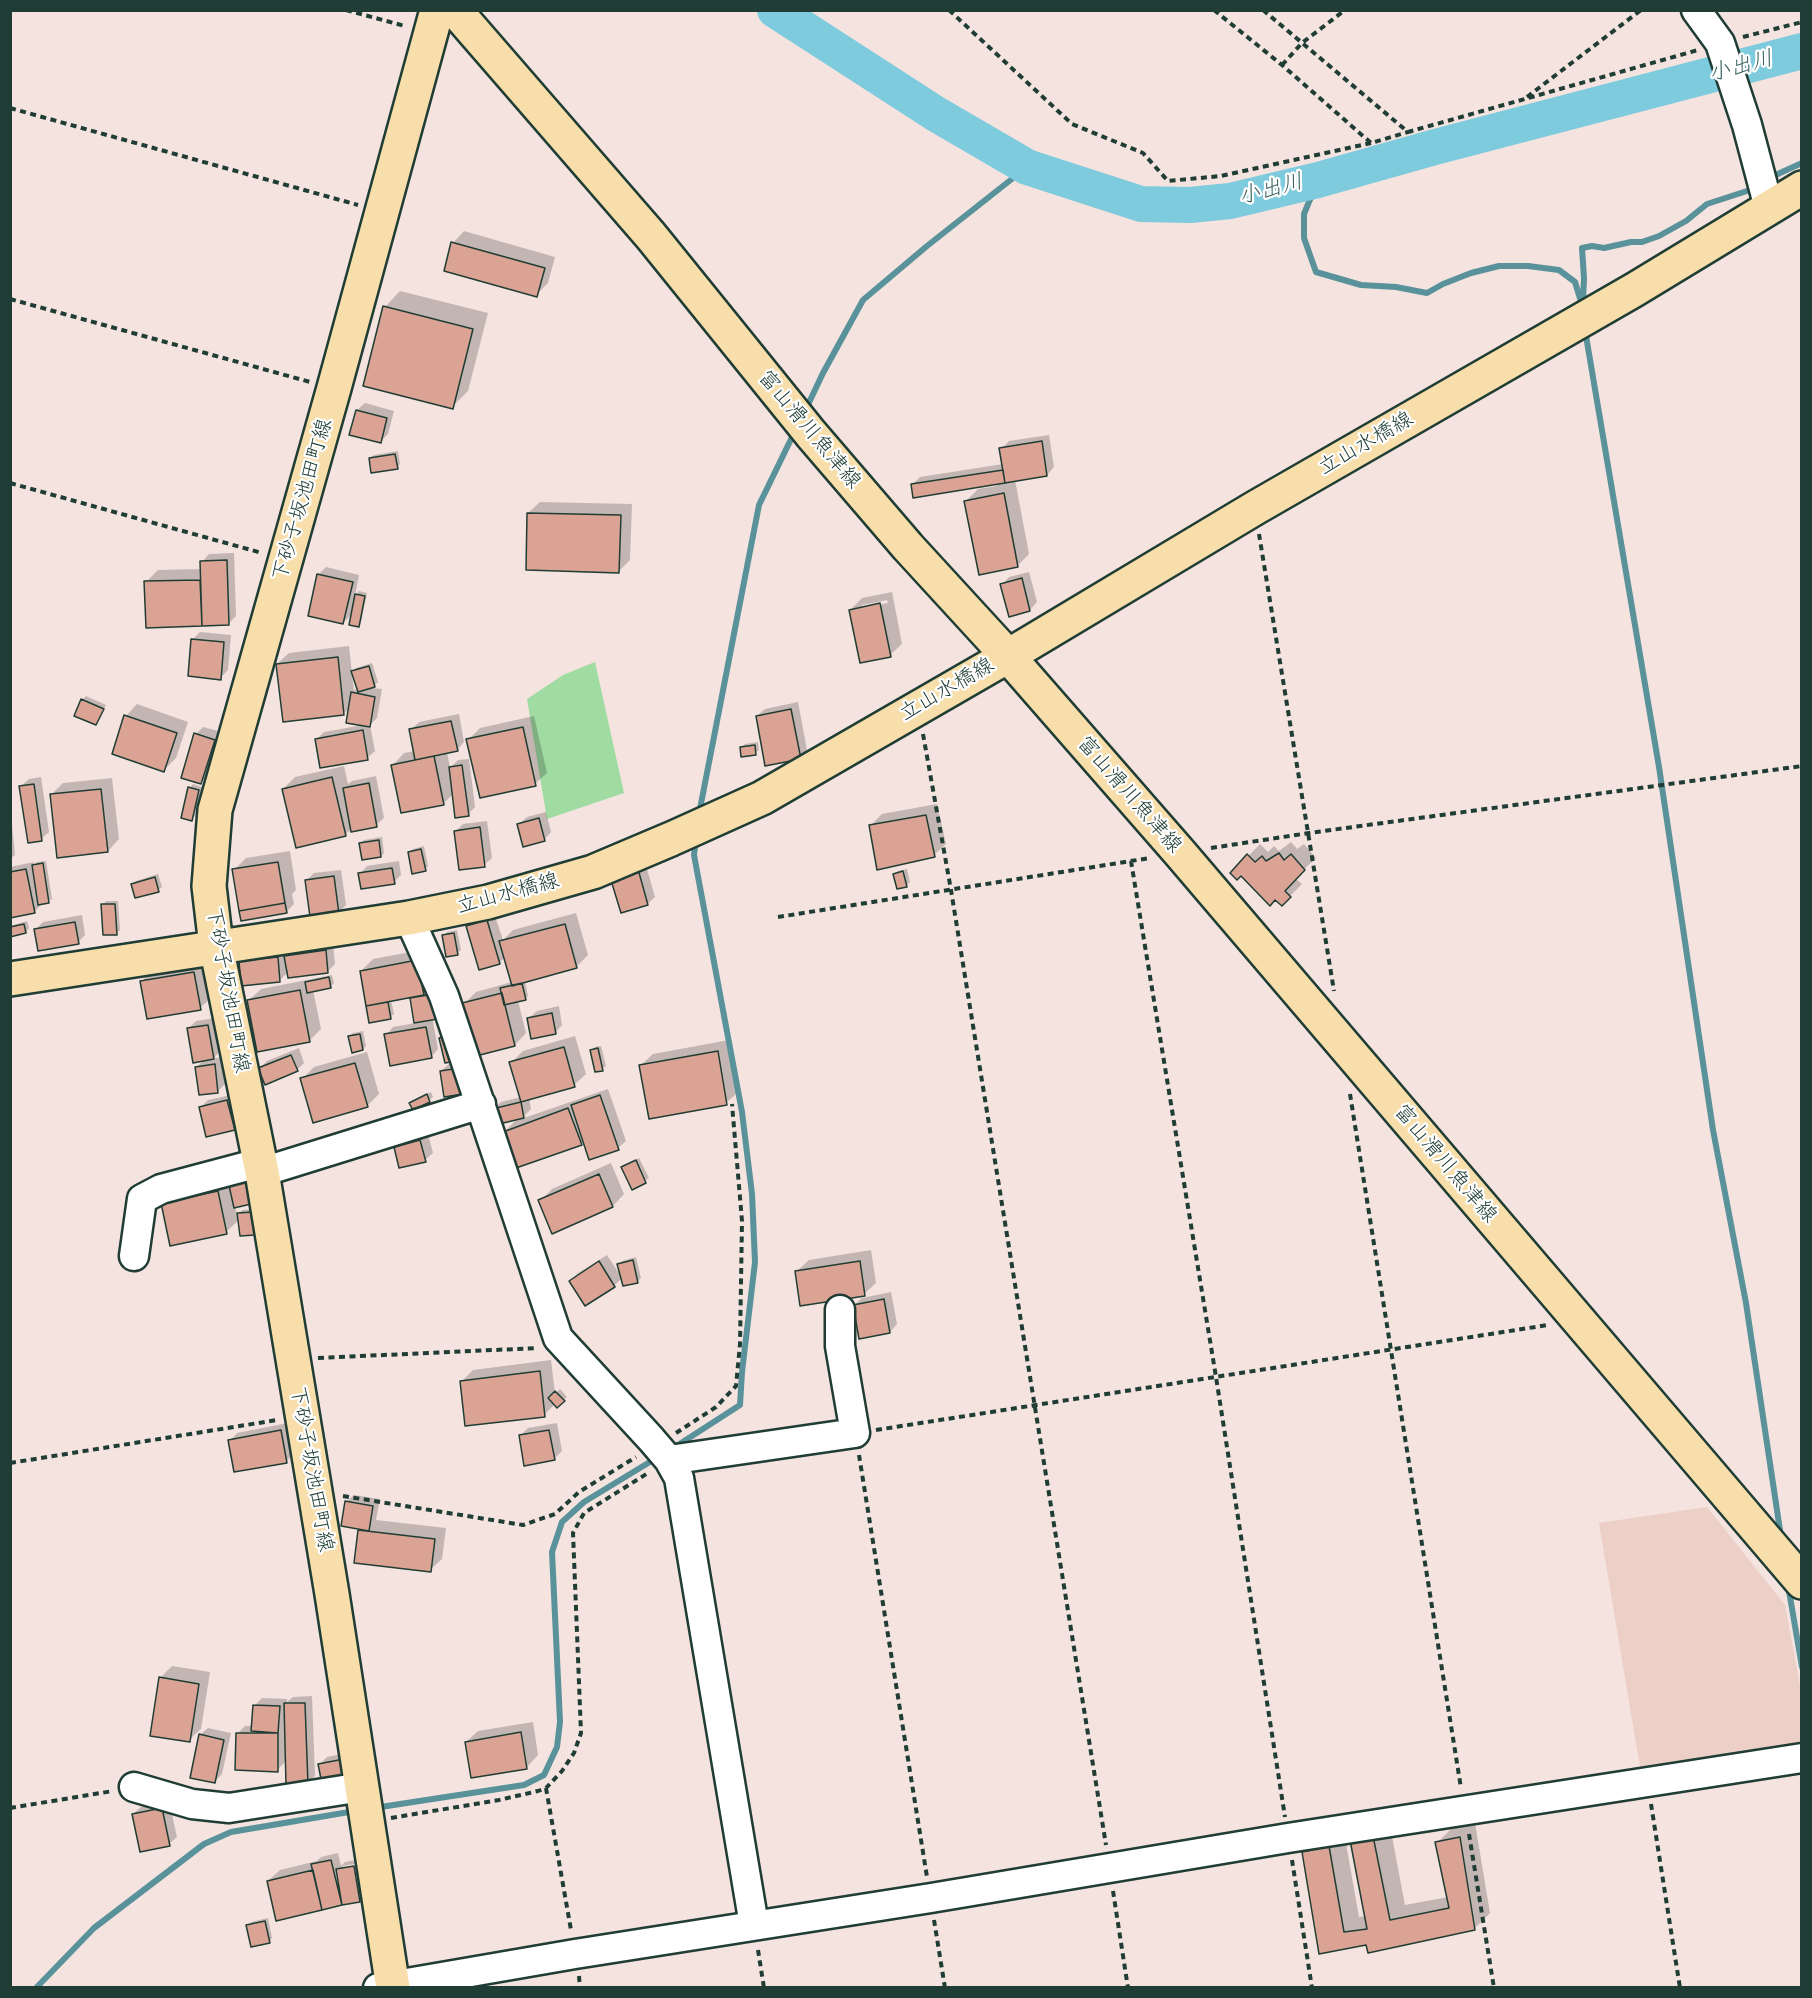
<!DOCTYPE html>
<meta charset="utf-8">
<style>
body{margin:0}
#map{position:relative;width:1812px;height:1998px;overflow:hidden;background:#f4e3df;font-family:Sriracha,sans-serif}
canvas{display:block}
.frame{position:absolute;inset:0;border:12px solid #1f3d34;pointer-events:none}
</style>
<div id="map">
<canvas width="1812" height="1998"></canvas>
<div class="frame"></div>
</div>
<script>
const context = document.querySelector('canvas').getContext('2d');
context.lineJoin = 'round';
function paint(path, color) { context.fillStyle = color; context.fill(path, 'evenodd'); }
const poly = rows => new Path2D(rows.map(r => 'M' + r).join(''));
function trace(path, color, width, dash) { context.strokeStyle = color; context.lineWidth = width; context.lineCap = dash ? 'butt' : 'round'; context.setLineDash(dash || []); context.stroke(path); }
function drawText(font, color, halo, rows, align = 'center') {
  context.font = font + ' Sriracha,"Klee One",sans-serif'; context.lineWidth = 4.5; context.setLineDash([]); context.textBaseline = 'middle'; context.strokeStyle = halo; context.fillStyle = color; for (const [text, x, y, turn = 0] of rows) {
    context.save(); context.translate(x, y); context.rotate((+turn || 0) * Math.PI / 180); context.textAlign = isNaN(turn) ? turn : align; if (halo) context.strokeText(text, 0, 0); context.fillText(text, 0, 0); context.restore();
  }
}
const built = poly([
 [1707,1507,1785,1605,1801,1691,1801,1745,1641,1773,1599,1523]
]);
const green = poly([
 [595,662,624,793,547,819,527,699,563,675]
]);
const shadow = poly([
 [464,231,555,257,548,283,536,295,453,243],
 [400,291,488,313,468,391,452,407,385,307],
 [365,403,394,411,388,434,380,442,357,410],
 [1049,435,1054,467,1047,475,1015,480,1029,554,1017,566,966,501,978,489,997,486,996,483,912,485,920,477,1003,464,1001,449,1009,441],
 [398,451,400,464,397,468,370,458,374,455],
 [540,502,632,504,630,560,619,571,528,513],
 [234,553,236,616,228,624,147,626,146,582,158,570,202,569,202,562,209,554],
 [326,567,359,575,355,596,359,591,367,593,361,622,358,626,353,613,343,623,318,575],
 [1029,572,1037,602,1030,610,1002,585,1009,577],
 [892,592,902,644,890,655,850,610,862,598],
 [887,600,888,603,862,608,862,605],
 [200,632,231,635,228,670,220,678,193,639],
 [349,646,352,673,356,668,372,663,378,682,372,688,382,689,377,718,370,725,375,751,367,758,316,740,324,732,363,725,350,708,343,714,277,664,289,653],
 [352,674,358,687,354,691],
 [86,696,106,705,96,724,82,700],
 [798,702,807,750,800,757,757,716,765,709],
 [137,704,188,722,176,758,164,770,126,716],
 [459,714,464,742,457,750,447,752,450,768,458,760,469,759,475,807,468,814,454,793,443,804,393,765,404,753,415,751,411,730,419,722],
 [534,716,547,773,535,784,468,740,480,728],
 [203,727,222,732,209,775,201,782,196,734],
 [758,742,759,750,755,753,741,747,745,744],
 [344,766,348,784,352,781,376,776,384,818,376,825,352,828,345,835,283,789,295,777],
 [41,777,49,832,41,839,21,786,29,779],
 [112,778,119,839,108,851,51,795,63,783],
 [193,784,202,787,195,816,192,819,190,788],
 [10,803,15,855,10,859],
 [937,804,946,844,934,855,870,826,882,814],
 [546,812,551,832,544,840,519,824,527,817],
 [487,821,492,858,484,865,456,831,463,824],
 [382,837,384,853,381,856,361,843,364,840],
 [1291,842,1297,849,1304,844,1316,858,1295,878,1302,884,1282,904,1241,874,1232,873,1260,844,1268,852,1274,846,1279,851],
 [424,846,428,866,425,870,409,852,413,849],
 [290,851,296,890,292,894,294,904,286,912,234,870,246,858],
 [46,861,52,899,42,904,34,912,10,916,10,867,34,862,34,865,37,862],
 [399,861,401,875,394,882,360,874,367,866],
 [645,862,655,897,647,904,612,877],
 [907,869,910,882,906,886,895,874,898,871],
 [341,870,346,905,339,912,306,881,314,873],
 [158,874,162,887,158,890,133,884,136,881],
 [106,901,118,901,120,930,116,933,103,905],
 [494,913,503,940,513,930,576,913,588,955,576,967,525,981,528,996,525,999,518,1001,526,1033,515,1045,464,1004,476,992,512,982,505,957,500,962,480,968,467,927,475,919],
 [82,915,85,935,78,942,36,929,43,922],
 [27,921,29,928,26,932,10,935,10,926],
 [457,930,461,950,457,953,444,936,447,932],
 [417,935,438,1049,431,1057,386,1035,393,1027,416,1023,412,998,415,995,391,1000,394,1014,390,1017,370,1021,361,971,373,959,416,951],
 [333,944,335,964,328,971,288,972,280,980,240,962,248,954,285,950,286,957,294,949],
 [205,961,212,997,200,1008,141,982,153,970],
 [332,975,334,983,331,986,313,990,321,1029,309,1041,249,1000,261,989],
 [559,1006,562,1025,555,1033,529,1018,537,1011],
 [215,1018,221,1050,213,1059,222,1057,225,1084,218,1091,197,1067,205,1059,188,1029,196,1021],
 [363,1031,366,1046,363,1049,350,1036,353,1033],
 [575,1036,586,1074,574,1085,529,1098,531,1109,521,1119,608,1089,626,1141,618,1148,584,1140,581,1143,504,1132,519,1117,493,1109,501,1102,521,1097,511,1063,523,1051],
 [729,1040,738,1092,726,1103,641,1065,653,1054],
 [601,1046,606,1066,602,1069,592,1051,595,1047],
 [299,1048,304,1063,297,1070,260,1068,267,1061],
 [367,1052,379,1094,367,1106,302,1079,314,1067],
 [467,1061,445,1095,441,1071,449,1064],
 [431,1092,433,1097,429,1100,413,1108,411,1103,415,1100],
 [235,1094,241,1121,234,1129,200,1108,208,1100],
 [428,1134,433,1153,425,1160,396,1148,403,1140],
 [639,1158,649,1178,633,1188,623,1168],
 [611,1163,624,1194,613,1206,553,1232,540,1201,552,1189],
 [253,1171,258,1195,235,1206,237,1216,242,1210,256,1209,258,1230,254,1233,240,1219,226,1232,162,1203],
 [871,1250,876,1283,864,1294,797,1271,809,1260],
 [607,1255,622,1278,614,1286,570,1281,578,1273],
 [636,1257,641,1278,638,1281,624,1284,619,1264,622,1261],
 [891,1292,897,1324,890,1332,854,1305,862,1298],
 [551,1360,555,1394,560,1389,567,1397,557,1406,555,1404,544,1415,462,1381,473,1370],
 [288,1423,294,1454,286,1461,230,1441,237,1433],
 [557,1423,562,1451,554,1459,520,1436,528,1428],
 [354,1495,380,1499,376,1520,446,1528,442,1559,430,1570,359,1531,361,1528,346,1502],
 [172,1666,210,1672,201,1729,189,1740,160,1678],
 [312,1696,315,1776,307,1783,287,1760,277,1770,238,1733,245,1726,253,1726,255,1705,262,1698,287,1699,287,1702,293,1697],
 [533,1722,538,1755,527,1767,472,1776,466,1742,478,1731],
 [208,1728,231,1733,222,1774,215,1781,200,1735],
 [351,1752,348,1778,319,1765,327,1757],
 [169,1801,177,1837,169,1844,133,1814,141,1807],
 [1389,1821,1405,1905,1448,1897,1437,1843,1453,1827,1475,1823,1490,1913,1474,1929,1321,1952,1304,1852,1319,1836,1344,1832,1359,1917,1366,1916,1352,1841],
 [338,1853,341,1866,345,1862,361,1859,367,1893,359,1901,324,1908,268,1881,280,1870,317,1861,321,1857],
 [361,1863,362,1866,343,1870,343,1866],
 [268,1918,272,1938,269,1942,248,1926,251,1922]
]);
const stream = poly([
 [1769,178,1802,163],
 [1318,180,1304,214,1304,238,1316,272,1361,285,1396,287,1427,293,1443,284,1471,273,1499,266,1528,266,1559,270,1575,282,1583,308],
 [1583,301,1584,278,1582,248,1592,246,1604,248,1631,242,1642,242,1659,236,1686,221,1707,204,1747,191,1755,187],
 [1585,330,1659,767,1713,1130,1746,1303,1781,1537],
 [805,411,823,373,863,300,927,246,1027,167],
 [699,814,759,505,795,431],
 [675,1447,740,1405,742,1372,755,1262,752,1194,742,1112,694,855,696,839],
 [1788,1585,1802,1667],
 [374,1808,524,1785,544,1775,557,1747,560,1722,552,1552,562,1522,584,1502,658,1457],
 [36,1988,94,1928,204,1844,231,1832,355,1811]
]);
const river = poly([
 [775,10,936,114,1027,167,1141,204,1190,205,1230,201,1318,180,1435,147,1802,51]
]);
const building = poly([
 [451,242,545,268,537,297,444,271,451,242],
 [383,306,473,329,453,409,363,386,383,306],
 [356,410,387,418,381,443,349,435,356,410],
 [1042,441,1047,476,1005,483,999,448,1042,441],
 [395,454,398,469,371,473,369,458,395,454],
 [1003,470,1005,483,913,498,911,484,1003,470],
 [1004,493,1018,567,979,575,964,501,1004,493],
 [527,513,621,515,619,573,526,570,527,513],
 [227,560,229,625,202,626,200,561,227,560],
 [317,574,353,582,343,624,308,616,317,574],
 [1022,578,1030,611,1009,617,1000,584,1022,578],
 [200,580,202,626,146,628,144,581,200,580],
 [355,594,365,596,359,627,349,625,355,594],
 [880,603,891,657,860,663,849,610,880,603],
 [191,639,224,642,221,680,188,676,191,639],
 [338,657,344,715,283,722,276,664,338,657],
 [369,666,375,687,358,692,351,671,369,666],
 [351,692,375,697,370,727,346,723,351,692],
 [81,699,104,709,96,725,74,716,81,699],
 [791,709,801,759,765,766,756,716,791,709],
 [124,715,177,733,164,772,112,754,124,715],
 [451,721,458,751,415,760,409,729,451,721],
 [523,727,536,786,480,798,466,739,523,727],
 [363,730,368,760,320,768,315,739,363,730],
 [194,733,215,740,201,784,181,778,194,733],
 [755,745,756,755,741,757,740,747,755,745],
 [434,756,444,805,401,813,391,765,434,756],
 [462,765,469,816,455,818,449,767,462,765],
 [332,777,346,836,296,848,282,789,332,777],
 [369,783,377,827,351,832,343,788,369,783],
 [34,784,42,841,28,843,19,786,34,784],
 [188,787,199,790,192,821,181,818,188,787],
 [101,789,108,852,57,858,50,794,101,789],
 [926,815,935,857,877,870,869,825,926,815],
 [539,818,545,841,523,847,517,824,539,818],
 [480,827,485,867,459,870,454,831,480,827],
 [379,840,381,857,362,860,359,843,379,840],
 [421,849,426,871,412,874,408,852,421,849],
 [1279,853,1284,860,1291,854,1305,870,1285,891,1291,897,1282,906,1275,900,1270,906,1241,876,1237,880,1230,873,1247,854,1255,862,1262,856,1266,861,1279,853],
 [278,862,285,903,239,911,232,869,278,862],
 [43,863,49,903,38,905,32,865,43,863],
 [392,868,395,884,361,889,358,873,392,868],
 [26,869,35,913,10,918,10,872,26,869],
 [638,869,648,905,621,913,610,877,638,869],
 [903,871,907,887,897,889,893,874,903,871],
 [334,876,339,914,310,917,305,880,334,876],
 [155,877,159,892,135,898,131,884,155,877],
 [285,903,287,913,241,921,239,911,285,903],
 [101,904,115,904,117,935,103,935,101,904],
 [487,920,500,964,479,970,466,926,487,920],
 [75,922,79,944,38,951,34,929,75,922],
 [24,924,26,933,10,937,10,927,24,924],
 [565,924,577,968,512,986,499,941,565,924],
 [454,933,458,955,446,957,442,935,454,933],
 [326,950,328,973,288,978,284,956,326,950],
 [278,957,280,982,241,986,239,961,278,957],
 [417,960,424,995,366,1006,360,971,417,960],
 [194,972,201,1010,147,1019,140,981,194,972],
 [329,977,331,988,307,993,305,982,329,977],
 [522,983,526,1000,504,1005,500,988,522,983],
 [300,990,310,1042,257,1052,247,1000,300,990],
 [440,993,444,1018,414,1023,410,998,440,993],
 [502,993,515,1046,476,1056,462,1003,502,993],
 [388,1002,391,1019,369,1023,366,1006,388,1002],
 [552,1013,556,1034,531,1039,527,1018,552,1013],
 [208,1025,214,1059,193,1063,187,1028,208,1025],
 [426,1027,432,1058,390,1066,384,1034,426,1027],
 [360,1034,363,1050,352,1053,348,1036,360,1034],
 [451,1035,457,1061,445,1063,439,1038,451,1035],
 [564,1047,575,1087,521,1102,509,1062,564,1047],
 [598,1048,603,1071,595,1072,590,1050,598,1048],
 [718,1051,727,1105,649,1119,639,1065,718,1051],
 [291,1055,298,1071,265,1085,258,1068,291,1055],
 [355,1063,368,1107,313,1123,300,1078,355,1063],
 [215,1064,218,1093,199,1095,195,1067,215,1064],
 [460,1068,463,1094,444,1097,440,1071,460,1068],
 [427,1094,430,1102,413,1110,409,1103,427,1094],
 [600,1095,619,1150,589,1160,571,1105,600,1095],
 [227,1100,235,1130,206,1137,199,1107,227,1100],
 [521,1102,524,1118,495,1125,492,1109,521,1102],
 [568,1108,582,1145,516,1168,503,1132,568,1108],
 [420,1140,426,1162,399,1168,394,1147,420,1140],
 [636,1160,646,1183,632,1190,621,1167,636,1160],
 [599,1174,613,1207,552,1234,538,1200,599,1174],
 [245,1177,251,1204,234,1208,228,1181,245,1177],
 [218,1191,227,1234,170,1246,161,1203,218,1191],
 [253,1212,255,1235,240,1236,237,1213,253,1212],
 [633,1260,638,1283,623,1286,617,1264,633,1260],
 [599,1261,615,1287,585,1306,569,1281,599,1261],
 [860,1261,865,1296,800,1306,795,1271,860,1261],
 [884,1299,890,1333,859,1339,853,1305,884,1299],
 [540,1371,545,1417,465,1426,460,1381,540,1371],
 [555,1391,565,1401,557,1408,548,1398,555,1391],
 [281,1430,287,1463,234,1472,228,1440,281,1430],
 [549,1430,555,1460,524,1466,519,1435,549,1430],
 [345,1501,373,1506,369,1531,341,1526,345,1501],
 [358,1530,435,1539,431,1572,354,1563,358,1530],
 [159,1677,199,1684,190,1742,150,1736,159,1677],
 [284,1703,305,1703,308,1785,286,1785,284,1703],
 [253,1705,280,1706,278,1733,251,1731,253,1705],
 [521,1732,527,1769,471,1778,465,1742,521,1732],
 [236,1733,278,1733,278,1772,235,1770,236,1733],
 [199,1734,224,1740,215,1783,190,1778,199,1734],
 [344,1759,348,1779,322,1784,318,1764,344,1759],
 [162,1808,170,1846,140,1852,132,1814,162,1808],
 [1373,1836,1390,1920,1449,1908,1435,1842,1460,1837,1475,1930,1368,1953,1366,1945,1319,1954,1302,1852,1329,1846,1344,1932,1367,1929,1350,1840,1373,1836],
 [331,1860,342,1905,322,1910,311,1864,331,1860],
 [354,1866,360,1902,342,1905,336,1869,354,1866],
 [313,1870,322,1910,276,1921,267,1881,313,1870],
 [265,1921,270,1943,251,1947,246,1925,265,1921]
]);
const path = poly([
 [346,10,405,26],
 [949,10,1072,124,1143,153,1168,181,1221,176,1371,143],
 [1214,10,1282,65,1371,143,1408,132],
 [1263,10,1408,132,1698,50],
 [1743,37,1802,22],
 [1282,65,1302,43,1345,10],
 [1527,97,1641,10],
 [10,108,358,205],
 [10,299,310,382],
 [10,483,262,553],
 [1259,534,1334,991],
 [923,734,951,890,1106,1845],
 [1211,848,1309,833,1802,766],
 [1131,861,1216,1377,1285,1817],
 [778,917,1150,858],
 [1350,1094,1461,1788],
 [318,1358,538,1348],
 [876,1430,1548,1325],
 [676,1433,716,1407,736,1386,740,1344,742,1221,732,1104],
 [859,1455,927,1877],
 [10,1463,277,1420],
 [343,1496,523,1525,555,1514,579,1492,636,1457],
 [546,1788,571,1930],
 [1651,1804,1680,1988],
 [10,1808,113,1791],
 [391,1818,499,1800,538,1791,546,1788,562,1771,574,1753,581,1733,573,1533,584,1513,648,1473],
 [1469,1834,1494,1988],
 [1292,1860,1312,1988],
 [1113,1891,1128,1988],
 [934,1920,945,1988],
 [758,1950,764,1988],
 [579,1976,580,1988]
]);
const minor = poly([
 [1696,10,1720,43,1747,125,1769,208],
 [409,918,444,996,558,1338,651,1439,669,1460,679,1478,754,1925],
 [262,1172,481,1104],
 [134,1256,142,1199,161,1189,259,1163],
 [669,1460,855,1433,840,1346,840,1310],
 [134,1787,192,1804,229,1808,362,1787],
 [378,1988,575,1954,931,1898,1288,1838,1802,1758]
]);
const major = poly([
 [455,10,651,236,811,434,908,547,1008,656,1180,853,1802,1582],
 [10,979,409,918,488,902,593,872,671,839,762,798,1008,656,1255,508,1634,290,1802,188],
 [393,1988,332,1594,262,1172,216,946,209,886,215,810,334,388,437,10]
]);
const streetNames = [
 ["富山滑川魚津線",809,430,50],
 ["立山水橋線",1366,444,-30],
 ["下砂子坂池田町線",303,500,-74],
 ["立山水橋線",947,690,-30],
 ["富山滑川魚津線",1129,795,49],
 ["立山水橋線",508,894,-15],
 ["下砂子坂池田町線",227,990,80],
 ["富山滑川魚津線",1445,1164,50],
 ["下砂子坂池田町線",311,1469,80]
];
const waterNames = [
 ["小出川",1741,67,-15],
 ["小出川",1271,190,-15]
];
paint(built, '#ecd0c8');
paint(green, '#a0dba2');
paint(shadow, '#0003');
trace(stream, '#59929a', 6);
trace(river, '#7fcbde', 36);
paint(building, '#dba393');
trace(building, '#1f3d34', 1.5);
trace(minor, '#1f3d34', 33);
trace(major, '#1f3d34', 38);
trace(path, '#1f3d34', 4, [6, 4.5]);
trace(minor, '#fff', 28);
trace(major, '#f8deab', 33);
drawText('21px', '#1f3d34', '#fff', streetNames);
drawText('italic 22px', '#37605e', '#fff', waterNames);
</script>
